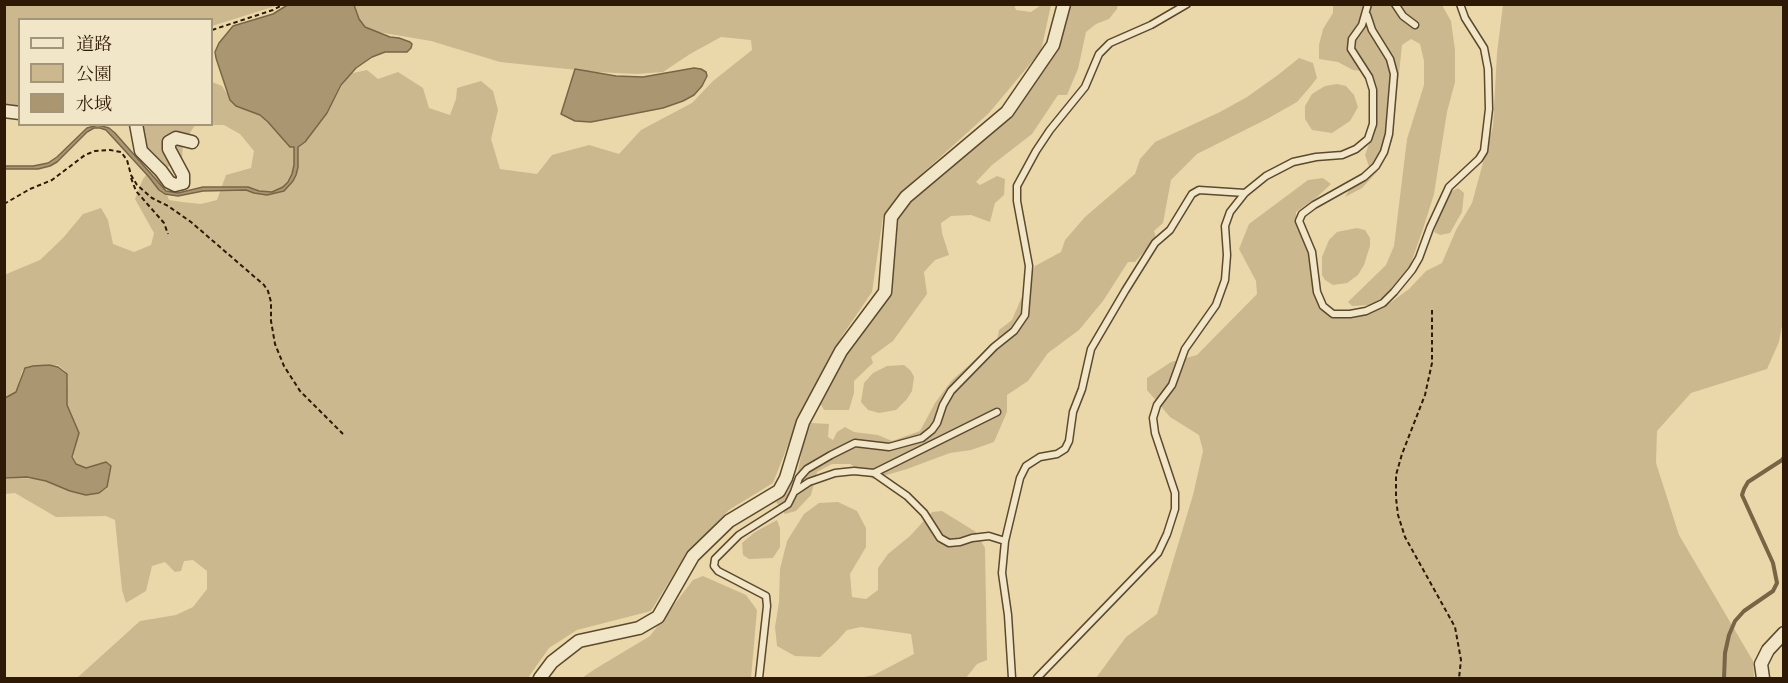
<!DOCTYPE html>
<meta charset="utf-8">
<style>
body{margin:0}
#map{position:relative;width:1788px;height:683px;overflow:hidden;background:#ebd8aa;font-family:Vollkorn,"Noto Serif JP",serif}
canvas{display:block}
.frame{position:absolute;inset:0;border:6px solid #2d1905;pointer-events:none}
.legend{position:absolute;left:18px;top:18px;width:195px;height:108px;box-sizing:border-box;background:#f2e6c8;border:2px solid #a3947a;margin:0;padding:8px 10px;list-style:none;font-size:18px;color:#2d1905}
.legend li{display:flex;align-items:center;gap:12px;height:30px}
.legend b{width:30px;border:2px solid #a3947a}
</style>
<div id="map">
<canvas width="1788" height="683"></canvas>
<div class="frame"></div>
<ul class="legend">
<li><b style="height:8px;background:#f2e6c8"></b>道路</li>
<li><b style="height:16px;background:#cbb88e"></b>公園</li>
<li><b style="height:16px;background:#aa9772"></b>水域</li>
</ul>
</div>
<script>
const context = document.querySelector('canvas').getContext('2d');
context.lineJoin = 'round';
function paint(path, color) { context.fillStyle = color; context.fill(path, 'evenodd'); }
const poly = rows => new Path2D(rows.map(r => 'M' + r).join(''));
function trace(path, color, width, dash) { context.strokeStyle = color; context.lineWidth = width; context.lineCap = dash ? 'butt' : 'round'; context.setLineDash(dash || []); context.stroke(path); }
const green = poly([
 [1014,4,1016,10,1031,12,1041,5,1051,5,1041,51,989,113,915,180,883,217,872,292,842,336,797,422,773,483,729,510,686,554,651,611,577,630,549,648,528,678,77,678,140,621,176,615,193,607,207,589,207,571,193,560,184,561,181,571,175,572,165,562,152,566,146,591,126,603,122,590,115,520,106,516,56,517,15,493,5,494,5,479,18,478,41,479,75,493,92,494,107,489,112,466,104,462,85,468,75,466,73,459,78,434,66,401,68,379,65,371,58,365,28,366,22,371,16,393,5,398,4,275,40,260,63,238,83,214,101,208,108,220,113,244,134,252,151,245,154,233,135,199,143,179,151,169,163,184,169,200,182,202,201,204,217,200,226,175,251,168,254,151,240,134,224,125,209,125,212,124,212,82,222,86,231,100,270,121,289,146,304,144,327,114,348,74,367,70,378,79,398,72,423,88,429,108,450,115,456,99,457,88,481,81,493,91,498,110,491,139,500,169,537,174,552,155,589,145,619,154,641,130,692,103,713,81,752,50,751,40,721,37,690,54,663,72,637,74,596,72,500,62,431,41,372,31,359,22,351,5],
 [4,5,279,5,212,26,212,20,20,20,19,105,5,105],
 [1066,5,1118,5,1117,9,1109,19,1096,24,1086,32,1078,69,1067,95,1058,95,1032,134,992,165,976,182,980,185,997,176,1005,179,1004,195,995,203,990,222,971,215,951,216,941,223,942,233,949,255,935,260,924,272,927,294,893,341,871,357,873,363,854,381,854,393,849,410,824,410,820,403,836,365,891,278,894,263,896,222,902,208,1011,113,1057,45],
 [1333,5,1442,5,1451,21,1455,50,1455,82,1447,112,1434,194,1423,229,1410,266,1385,296,1371,305,1352,306,1348,302,1386,265,1394,246,1407,139,1424,85,1424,61,1420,44,1411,39,1402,45,1392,141,1377,172,1362,188,1345,197,1349,190,1372,175,1365,155,1377,122,1377,97,1370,72,1353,70,1338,62,1319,59,1319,45,1323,29,1333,13],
 [1503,5,1783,5,1784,315,1779,342,1767,369,1691,393,1657,431,1656,463,1679,535,1753,661,1754,678,1096,678,1126,637,1157,614,1193,495,1203,451,1199,435,1170,417,1147,390,1147,378,1171,362,1197,355,1257,294,1256,281,1239,249,1249,224,1308,180,1323,178,1331,184,1316,198,1296,212,1297,226,1309,254,1314,292,1320,309,1336,317,1358,317,1387,305,1409,289,1426,271,1442,263,1456,230,1472,203,1493,126,1497,53],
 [1299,58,1313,63,1317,78,1310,87,1297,102,1267,119,1197,154,1171,180,1163,223,1154,231,1156,238,1135,262,1128,262,1103,301,1079,330,1048,353,1028,381,1007,395,1007,412,994,442,971,450,950,453,907,469,873,479,850,464,832,464,817,472,811,495,796,511,785,514,776,502,787,493,798,471,804,440,811,423,829,424,828,437,833,440,837,432,845,427,854,432,878,435,892,441,920,431,935,403,952,380,997,341,999,330,1012,320,1035,266,1061,252,1065,240,1085,217,1135,174,1140,159,1155,142,1220,112,1247,97,1278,75],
 [1337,84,1346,86,1354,95,1358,107,1350,121,1332,133,1312,130,1305,119,1305,106,1312,94,1325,86],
 [141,125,195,125,183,144,182,159,168,167,154,159,144,143],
 [1458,188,1464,193,1462,212,1450,233,1440,235,1434,232,1440,214,1450,192],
 [1357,228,1365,230,1370,238,1370,246,1364,265,1358,275,1347,283,1333,285,1325,280,1322,275,1322,257,1329,240,1337,232],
 [904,365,911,371,914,377,912,391,907,399,896,410,879,413,868,410,861,402,864,383,873,373,887,366],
 [838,502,857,511,866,528,866,547,850,574,852,597,866,599,878,590,878,568,888,554,910,536,932,512,942,511,976,532,985,548,987,660,977,664,966,678,859,678,874,675,914,654,911,634,861,627,847,630,836,642,820,657,795,656,777,646,775,627,779,602,780,569,787,541,804,514,819,503],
 [777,520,780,528,780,547,773,558,749,559,743,555,742,543,755,532],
 [703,576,746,595,757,610,751,678,582,678,595,669,650,636,693,580]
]);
const water = poly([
 [289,4,354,5,359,19,365,27,390,37,399,38,410,42,412,44,411,48,407,52,385,52,372,57,356,68,341,85,327,113,305,142,298,147,298,167,296,175,293,181,284,191,267,195,254,193,246,190,203,191,178,196,165,194,159,190,149,177,106,130,100,128,94,128,87,132,57,162,50,166,38,169,5,169,5,166,33,166,48,163,57,157,87,128,98,125,109,128,115,133,166,191,178,193,203,187,248,187,259,191,272,192,283,187,288,182,292,174,294,165,294,147,290,147,268,122,260,115,236,106,230,100,216,58,215,52,219,43,233,26,273,14,289,4],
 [694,68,701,69,706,72,707,76,702,86,694,95,683,101,663,108,591,122,575,121,561,114,575,69,616,76,643,77,694,68],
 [49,365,58,367,67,374,67,405,79,433,72,457,76,464,86,468,106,462,111,466,107,487,99,493,86,495,70,491,46,481,27,477,5,478,5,398,16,392,25,368,33,366,49,365]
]);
const stream = poly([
 [1724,678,1725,653,1729,635,1735,621,1744,611,1773,591,1777,583,1773,563,1742,495,1744,489,1748,482,1782,460,1784,457]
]);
const path = poly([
 [212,30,273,10,284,4],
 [131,178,136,191,164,223,168,234],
 [4,204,30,189,52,180,85,155,95,151,110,150,121,152,127,160,131,175,137,185,152,198,168,206,191,222,264,285,268,291,271,302,271,321,275,344,284,366,300,391,343,434],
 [1432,310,1432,363,1425,395,1402,454,1396,475,1396,498,1398,515,1405,537,1455,627,1461,660,1459,678]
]);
const lane = poly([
 [1395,4,1403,16,1415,25],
 [1367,15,1372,30,1390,59,1394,74,1389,134,1384,152,1376,166,1364,177,1314,205,1302,214,1299,221,1312,252,1317,292,1323,306,1333,314,1350,314,1366,311,1383,303,1394,292,1412,270,1419,258,1430,228,1449,187,1479,159,1484,151,1489,109,1488,69,1484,48,1465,18,1460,4],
 [874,473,997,412],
 [794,492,799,478,807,469,831,455,855,443,889,447,922,438,932,430,937,423,943,405,951,391,994,347,1014,331,1025,315,1029,266,1017,201,1017,186,1036,151,1050,130,1085,87,1099,54,1110,43,1151,25,1187,4],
 [759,678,767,606,766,596,718,571,714,566,715,559,739,535,788,504,794,492,809,482,835,473,854,471,874,473,907,496,924,513,940,538,949,543,960,542,972,538,989,536,1005,541],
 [1012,678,1008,615,1002,573,1005,541,1020,478,1026,466,1040,457,1057,454,1065,449,1069,441,1073,412,1082,389,1091,349,1125,291,1155,243,1170,230,1192,194,1199,190,1245,193],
 [1037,678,1158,553,1167,534,1175,509,1175,493,1155,433,1153,418,1157,405,1172,385,1185,349,1216,305,1225,280,1227,255,1225,226,1230,212,1245,193,1266,176,1293,162,1316,157,1342,155,1356,149,1368,139,1373,124,1373,90,1369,77,1351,49,1352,39,1362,25,1368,4]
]);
const street = poly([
 [4,111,20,113],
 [136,124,141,151,161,171,169,182,175,185,183,183,183,175,169,149,169,142,176,138,192,142],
 [540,678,552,662,579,641,639,628,658,617,693,556,729,521,779,491,786,478,803,422,841,351,885,292,891,217,906,197,1007,112,1053,45,1064,4],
 [1763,678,1761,664,1768,650,1784,633]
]);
paint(green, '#cbb88e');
paint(water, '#aa9772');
trace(water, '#786546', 1.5);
trace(stream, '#786546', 4);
trace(lane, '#5c492e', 9);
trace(street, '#5c492e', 15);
trace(path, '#2d1905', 2, [4.5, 3]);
trace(lane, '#f2e6c8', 6);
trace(street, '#f2e6c8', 12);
</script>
